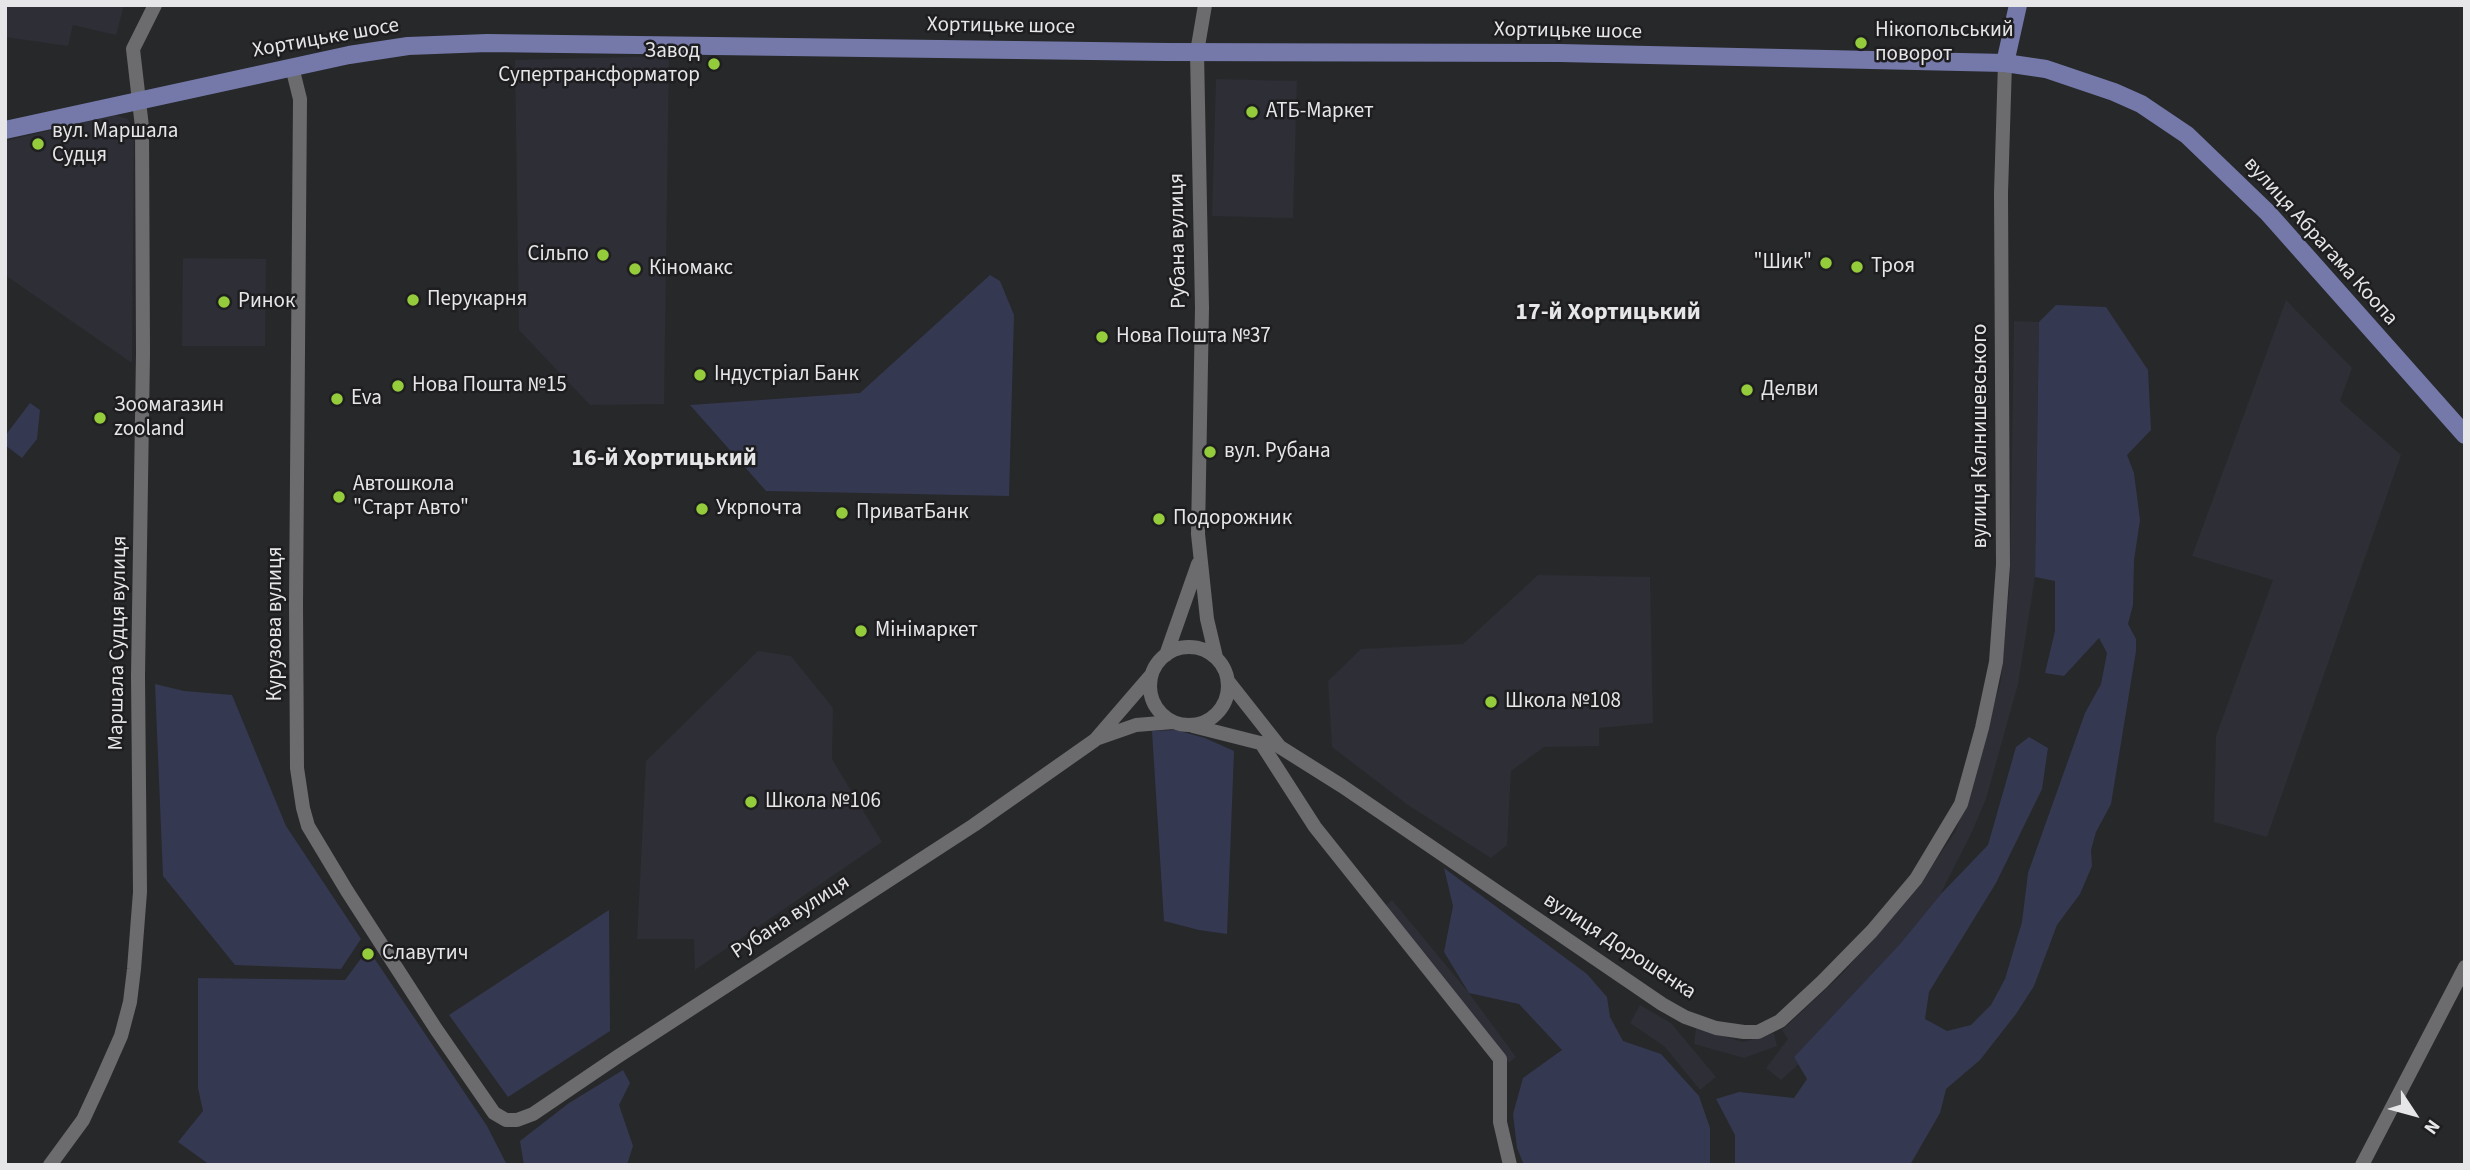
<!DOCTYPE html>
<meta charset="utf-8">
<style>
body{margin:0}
#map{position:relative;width:2470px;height:1170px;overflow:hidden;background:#27282a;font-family:"Source Sans 3",sans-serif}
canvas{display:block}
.frame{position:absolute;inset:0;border:7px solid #e6e6e8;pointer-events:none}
.north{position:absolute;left:2379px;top:1079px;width:70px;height:70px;-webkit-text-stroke:5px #1e1e20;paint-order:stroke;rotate:126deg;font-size:19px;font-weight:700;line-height:28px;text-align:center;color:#e6e6e8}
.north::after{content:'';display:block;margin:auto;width:24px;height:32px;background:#e6e6e8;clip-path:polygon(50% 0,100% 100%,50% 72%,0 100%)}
</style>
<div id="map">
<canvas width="2470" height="1170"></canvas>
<div class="frame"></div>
<div class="north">N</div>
</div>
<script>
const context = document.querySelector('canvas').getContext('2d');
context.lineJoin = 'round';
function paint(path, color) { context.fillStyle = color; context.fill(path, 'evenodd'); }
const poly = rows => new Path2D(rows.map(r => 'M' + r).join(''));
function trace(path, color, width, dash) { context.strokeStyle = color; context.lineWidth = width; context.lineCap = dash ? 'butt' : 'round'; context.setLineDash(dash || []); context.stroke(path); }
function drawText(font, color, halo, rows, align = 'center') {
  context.font = font + ' "Source Sans 3",sans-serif'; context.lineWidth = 5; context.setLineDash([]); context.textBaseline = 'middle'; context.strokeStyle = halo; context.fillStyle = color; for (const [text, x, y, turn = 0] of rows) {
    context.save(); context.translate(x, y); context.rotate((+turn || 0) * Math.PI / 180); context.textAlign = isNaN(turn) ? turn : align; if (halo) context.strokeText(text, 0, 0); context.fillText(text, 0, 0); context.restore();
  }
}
const built = poly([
 [5,5,124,5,116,35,73,25,68,46,5,37],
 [669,56,664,404,590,405,519,330,515,60],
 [1216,79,1297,81,1293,218,1212,216],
 [115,115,128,119,134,137,132,363,5,275,5,141],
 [183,258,266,259,265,346,182,346],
 [2286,300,2352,368,2340,401,2401,455,2267,837,2214,822,2216,736,2273,580,2192,556],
 [2014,321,2039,322,2035,577,2018,684,1986,799,1971,834,1940,895,1900,944,1794,1057,1799,1064,1781,1080,1766,1068,1788,1039,1782,1030,1841,975,1917,888,1955,832,1969,795,2001,680,2010,578],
 [1538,575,1650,577,1653,723,1599,728,1599,746,1544,747,1511,771,1507,845,1491,858,1408,805,1332,747,1328,681,1361,649,1463,644],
 [758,651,791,656,833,708,832,759,882,842,695,970,694,939,637,939,646,761],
 [1392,900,1469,993,1516,1057,1509,1063,1385,906],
 [1640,1005,1671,1023,1716,1077,1700,1090,1664,1046,1630,1023],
 [1696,1028,1743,1042,1774,1033,1777,1046,1744,1058,1694,1044]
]);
const green = poly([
 [990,275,1000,281,1014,315,1009,496,766,491,690,405,860,393],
 [2056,305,2106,307,2148,370,2151,430,2127,455,2134,473,2140,520,2134,560,2133,605,2128,624,2136,639,2136,651,2111,804,2096,832,2091,850,2092,866,2080,894,2057,925,2034,986,2016,1014,1980,1060,1946,1089,1940,1113,1910,1165,1735,1165,1735,1135,1716,1099,1739,1092,1794,1098,1807,1079,1794,1057,1900,944,1940,895,1988,845,2016,747,2029,737,2048,748,2042,789,1996,883,1929,992,1925,1019,1947,1031,1971,1025,1991,1005,2005,979,2022,922,2028,873,2085,713,2101,684,2107,653,2099,638,2064,676,2045,673,2055,631,2055,581,2035,577,2039,322],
 [30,403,40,410,37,439,22,458,5,445,5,436],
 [155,684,184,691,232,695,286,826,361,939,341,969,235,965,163,876],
 [1176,730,1205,738,1234,751,1227,934,1199,930,1164,921,1152,731],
 [1444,868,1587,974,1607,997,1610,1017,1623,1041,1661,1054,1699,1096,1710,1128,1710,1165,1524,1165,1517,1148,1513,1114,1523,1078,1562,1050,1519,1004,1469,993,1444,952,1453,906],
 [609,910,610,1031,508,1097,449,1015],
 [368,949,487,1126,507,1165,210,1165,178,1142,203,1111,198,1088,198,978,345,980],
 [623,1070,630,1083,619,1105,633,1146,627,1165,524,1165,520,1141,569,1103]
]);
const minor = poly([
 [1205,5,1197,52,1202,308,1198,534,1207,619,1216,657],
 [292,67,300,99,296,604,297,768,303,808,308,826,347,891,436,1029,494,1113,506,1120,517,1120,533,1114,617,1057,974,825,1095,740,1152,674],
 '1150 686a39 39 0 1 1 78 0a39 39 0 1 1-78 0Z',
 [1166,655,1198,564],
 [1228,681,1280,747,1342,786,1662,1004,1685,1017,1716,1028,1744,1032,1758,1032,1780,1021,1822,982,1872,931,1916,879,1961,804,1982,728,1996,662,2003,565,2001,193,2005,63],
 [1193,726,1268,745],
 [1096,739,1136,725,1173,722],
 [1261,743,1315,827,1500,1059,1500,1122,1510,1165],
 [50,1165,83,1120,102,1079,121,1036,130,1002,134,969,140,892,138,676,143,353,142,127,133,49,155,5],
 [2362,1165,2465,967]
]);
const major = poly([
 [2005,63,2018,5],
 [5,130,349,55,408,46,487,43,1167,52,1560,53,2005,63,2046,69,2114,92,2141,104,2187,135,2268,213,2465,435]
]);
const markers = [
 [1861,43,7,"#94cc3c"],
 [714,64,7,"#94cc3c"],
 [1252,112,7,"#94cc3c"],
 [38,144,7,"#94cc3c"],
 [603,255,7,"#94cc3c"],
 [1826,263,7,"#94cc3c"],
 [1857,267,7,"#94cc3c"],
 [635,269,7,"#94cc3c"],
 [413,300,7,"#94cc3c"],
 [224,302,7,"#94cc3c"],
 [1102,337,7,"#94cc3c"],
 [700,375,7,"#94cc3c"],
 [398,386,7,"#94cc3c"],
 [1747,390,7,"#94cc3c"],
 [337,399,7,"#94cc3c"],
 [100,418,7,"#94cc3c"],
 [1210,452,7,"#94cc3c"],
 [339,497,7,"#94cc3c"],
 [702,509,7,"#94cc3c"],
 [842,513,7,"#94cc3c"],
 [1159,519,7,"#94cc3c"],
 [861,631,7,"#94cc3c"],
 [1491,702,7,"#94cc3c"],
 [751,802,7,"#94cc3c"],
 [368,954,7,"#94cc3c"]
];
const streetNames = [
 ["Хортицьке шосе",1001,27,1],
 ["Хортицьке шосе",1568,32,1],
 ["Хортицьке шосе",326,39,-10],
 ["Рубана вулиця",1179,241,-91],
 ["вулиця Абрагама Коопа",2320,242,48],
 ["вулиця Калнишевського",1981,436,-90],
 ["Курузова вулиця",276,624,-90],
 ["Маршала Судця вулиця",119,643,-89],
 ["Рубана вулиця",791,918,-33],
 ["вулиця Дорошенка",1619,947,33]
];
const poiNames = [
 ["Нікопольський",1875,31],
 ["поворот",1875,55],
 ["Завод",700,52,"right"],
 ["Супертрансформатор",700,76,"right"],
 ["АТБ-Маркет",1266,112],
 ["вул. Маршала",52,132],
 ["Судця",52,156],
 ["Сільпо",589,255,"right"],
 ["\"Шик\"",1812,263,"right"],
 ["Троя",1871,267],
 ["Кіномакс",649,269],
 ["Перукарня",427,300],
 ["Ринок",238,302],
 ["Нова Пошта №37",1116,337],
 ["Iндустрiал Банк",714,375],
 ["Нова Пошта №15",412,386],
 ["Делви",1761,390],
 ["Eva",351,399],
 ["Зоомагазин",114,406],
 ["zooland",114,430],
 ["вул. Рубана",1224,452],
 ["Автошкола",353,485],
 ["\"Старт Авто\"",353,509],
 ["Укрпочта",716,509],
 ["ПриватБанк",856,513],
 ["Подорожник",1173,519],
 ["Мiнiмаркет",875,631],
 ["Школа №108",1505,702],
 ["Школа №106",765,802],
 ["Славутич",382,954]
];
const quarterNames = [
 ["17-й Хортицький",1608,314],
 ["16-й Хортицький",664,460]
];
paint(built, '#2d2e36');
paint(green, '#353851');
trace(minor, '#6c6c6f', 14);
trace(major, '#7579aa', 18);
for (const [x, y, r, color] of markers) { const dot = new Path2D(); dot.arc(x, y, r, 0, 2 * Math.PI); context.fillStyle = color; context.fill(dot); trace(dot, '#1e1e20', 2.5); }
drawText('21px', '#e6e6e8', '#1e1e20', streetNames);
drawText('21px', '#e6e6e8', '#1e1e20', poiNames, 'left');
drawText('bold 24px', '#e6e6e8', '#1e1e20', quarterNames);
</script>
